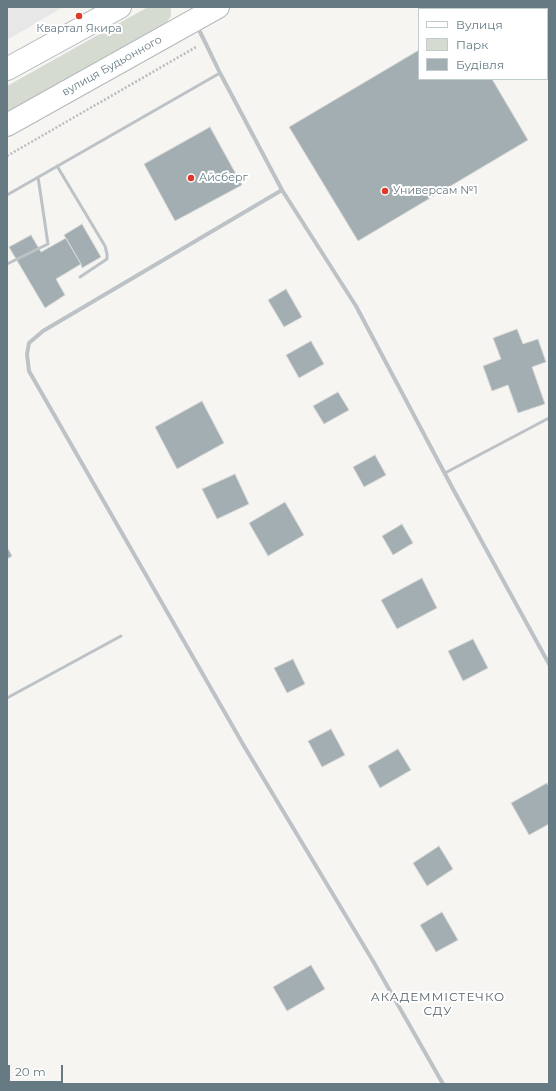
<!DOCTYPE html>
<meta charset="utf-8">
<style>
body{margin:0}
#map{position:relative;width:556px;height:1091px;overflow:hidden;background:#f6f5f2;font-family:Montserrat,sans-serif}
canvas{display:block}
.frame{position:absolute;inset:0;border:8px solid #657a83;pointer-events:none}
.legend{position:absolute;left:418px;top:8px;width:130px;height:72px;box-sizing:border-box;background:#fff;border:1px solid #c1cacd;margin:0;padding:5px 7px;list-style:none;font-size:12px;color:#657a83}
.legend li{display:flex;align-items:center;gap:8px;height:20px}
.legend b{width:20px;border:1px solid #c1cacd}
.scale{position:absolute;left:8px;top:1065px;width:55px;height:18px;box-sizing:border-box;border:2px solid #657a83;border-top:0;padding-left:5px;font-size:12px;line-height:14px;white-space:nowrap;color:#657a83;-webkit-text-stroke:3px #fff;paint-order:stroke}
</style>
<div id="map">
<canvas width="556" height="1091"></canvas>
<div class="frame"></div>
<ul class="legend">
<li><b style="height:5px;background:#fff"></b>Вулиця</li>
<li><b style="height:11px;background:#d6dbd2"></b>Парк</li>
<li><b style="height:11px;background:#a3aeb2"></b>Будівля</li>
</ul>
<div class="scale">20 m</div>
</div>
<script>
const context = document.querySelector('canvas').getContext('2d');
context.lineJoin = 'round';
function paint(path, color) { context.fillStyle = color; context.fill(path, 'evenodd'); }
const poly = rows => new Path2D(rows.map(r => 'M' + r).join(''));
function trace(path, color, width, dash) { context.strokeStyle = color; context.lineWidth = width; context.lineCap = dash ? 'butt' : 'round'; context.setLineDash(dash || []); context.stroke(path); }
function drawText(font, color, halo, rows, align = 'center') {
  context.font = font + ' Montserrat,sans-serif'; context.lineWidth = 4; context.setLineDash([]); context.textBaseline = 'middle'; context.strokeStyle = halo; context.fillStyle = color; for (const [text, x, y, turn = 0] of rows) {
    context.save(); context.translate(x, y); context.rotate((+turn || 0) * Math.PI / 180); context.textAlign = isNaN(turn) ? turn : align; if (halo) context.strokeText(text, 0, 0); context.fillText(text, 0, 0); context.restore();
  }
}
const built = poly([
 [7,7,63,7,7,40]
]);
const green = poly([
 [148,7,170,7,171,10,171,16,167,22,7,113,7,86]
]);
const building = poly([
 [419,50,419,79,492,79,528,140,358,241,289,127,419,50],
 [210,127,242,185,175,221,144,164,210,127],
 [82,224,101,257,82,268,81,264,64,235,82,224],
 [31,235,41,252,66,238,81,264,56,279,65,295,45,308,9,247,31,235],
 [286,289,302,317,284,327,268,300,286,289],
 [517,329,523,344,538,339,546,362,532,367,545,404,518,413,508,385,492,391,483,366,501,359,493,338,517,329],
 [311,341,324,364,299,378,286,355,311,341],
 [338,392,349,410,324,424,313,406,338,392],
 [202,401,224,443,177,469,155,427,202,401],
 [375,455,386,475,364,487,353,467,375,455],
 [235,474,249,504,217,519,202,489,235,474],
 [285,502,304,535,268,556,249,523,285,502],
 [402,524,413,543,393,555,382,536,402,524],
 [7,547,12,556,7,559,7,547],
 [422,578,437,608,397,629,381,600,422,578],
 [473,639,488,668,463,681,448,651,473,639],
 [293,659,305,684,287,693,274,668,293,659],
 [331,729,345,755,322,767,308,741,331,729],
 [398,749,411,770,380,788,368,766,398,749],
 [547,783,549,787,549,824,529,835,511,803,547,783],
 [439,846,453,869,427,886,413,863,439,846],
 [442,912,458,940,436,952,420,925,442,912],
 [311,965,325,989,287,1011,273,987,311,965]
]);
const path = poly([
 [7,156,196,47]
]);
const lane = poly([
 [511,7,513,9],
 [547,68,549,71],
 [57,166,105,246,107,254,107,259,80,277],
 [7,195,220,73],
 [7,264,48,244,38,177],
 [445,473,549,418],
 [7,698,121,636]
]);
const street = poly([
 [197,26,205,42,220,73,282,190,356,306,453,489,549,664],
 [282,190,43,331,29,343,27,354,29,371,244,746,373,961,443,1084]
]);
const secondary = poly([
 [7,69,120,7],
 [7,125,218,7]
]);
const markers = [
 [79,16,4,"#de392a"],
 [191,178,4,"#de392a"],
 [385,191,4,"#de392a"]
];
const poiNames = [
 ["Квартал Якира",79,29,"center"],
 ["Айсберг",199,178],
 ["Универсам №1",393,191]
];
const streetNames = [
 ["вулиця Будьонного",112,66,-29]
];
const neighbourhoodNames = [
 ["АКАДЕММІСТЕЧКО",438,997],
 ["СДУ",438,1011]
];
paint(built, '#e6e7e6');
paint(green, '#d6dbd2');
paint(building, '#a3aeb2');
trace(building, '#d7d7d5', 1);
trace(secondary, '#b1b8bb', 24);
trace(path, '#b9bcbe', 2.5, [2, 2]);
trace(lane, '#bcc2c5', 3);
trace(street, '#bcc2c5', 4);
trace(secondary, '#fff', 22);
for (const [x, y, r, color] of markers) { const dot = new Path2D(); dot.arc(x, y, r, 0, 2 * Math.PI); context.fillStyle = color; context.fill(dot); trace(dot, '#fff', 1.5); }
drawText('11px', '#657a83', '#fff', poiNames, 'left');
drawText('11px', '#657a83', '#fff', streetNames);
context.letterSpacing = '1px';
drawText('12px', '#536268', '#fff', neighbourhoodNames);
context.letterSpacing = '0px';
</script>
